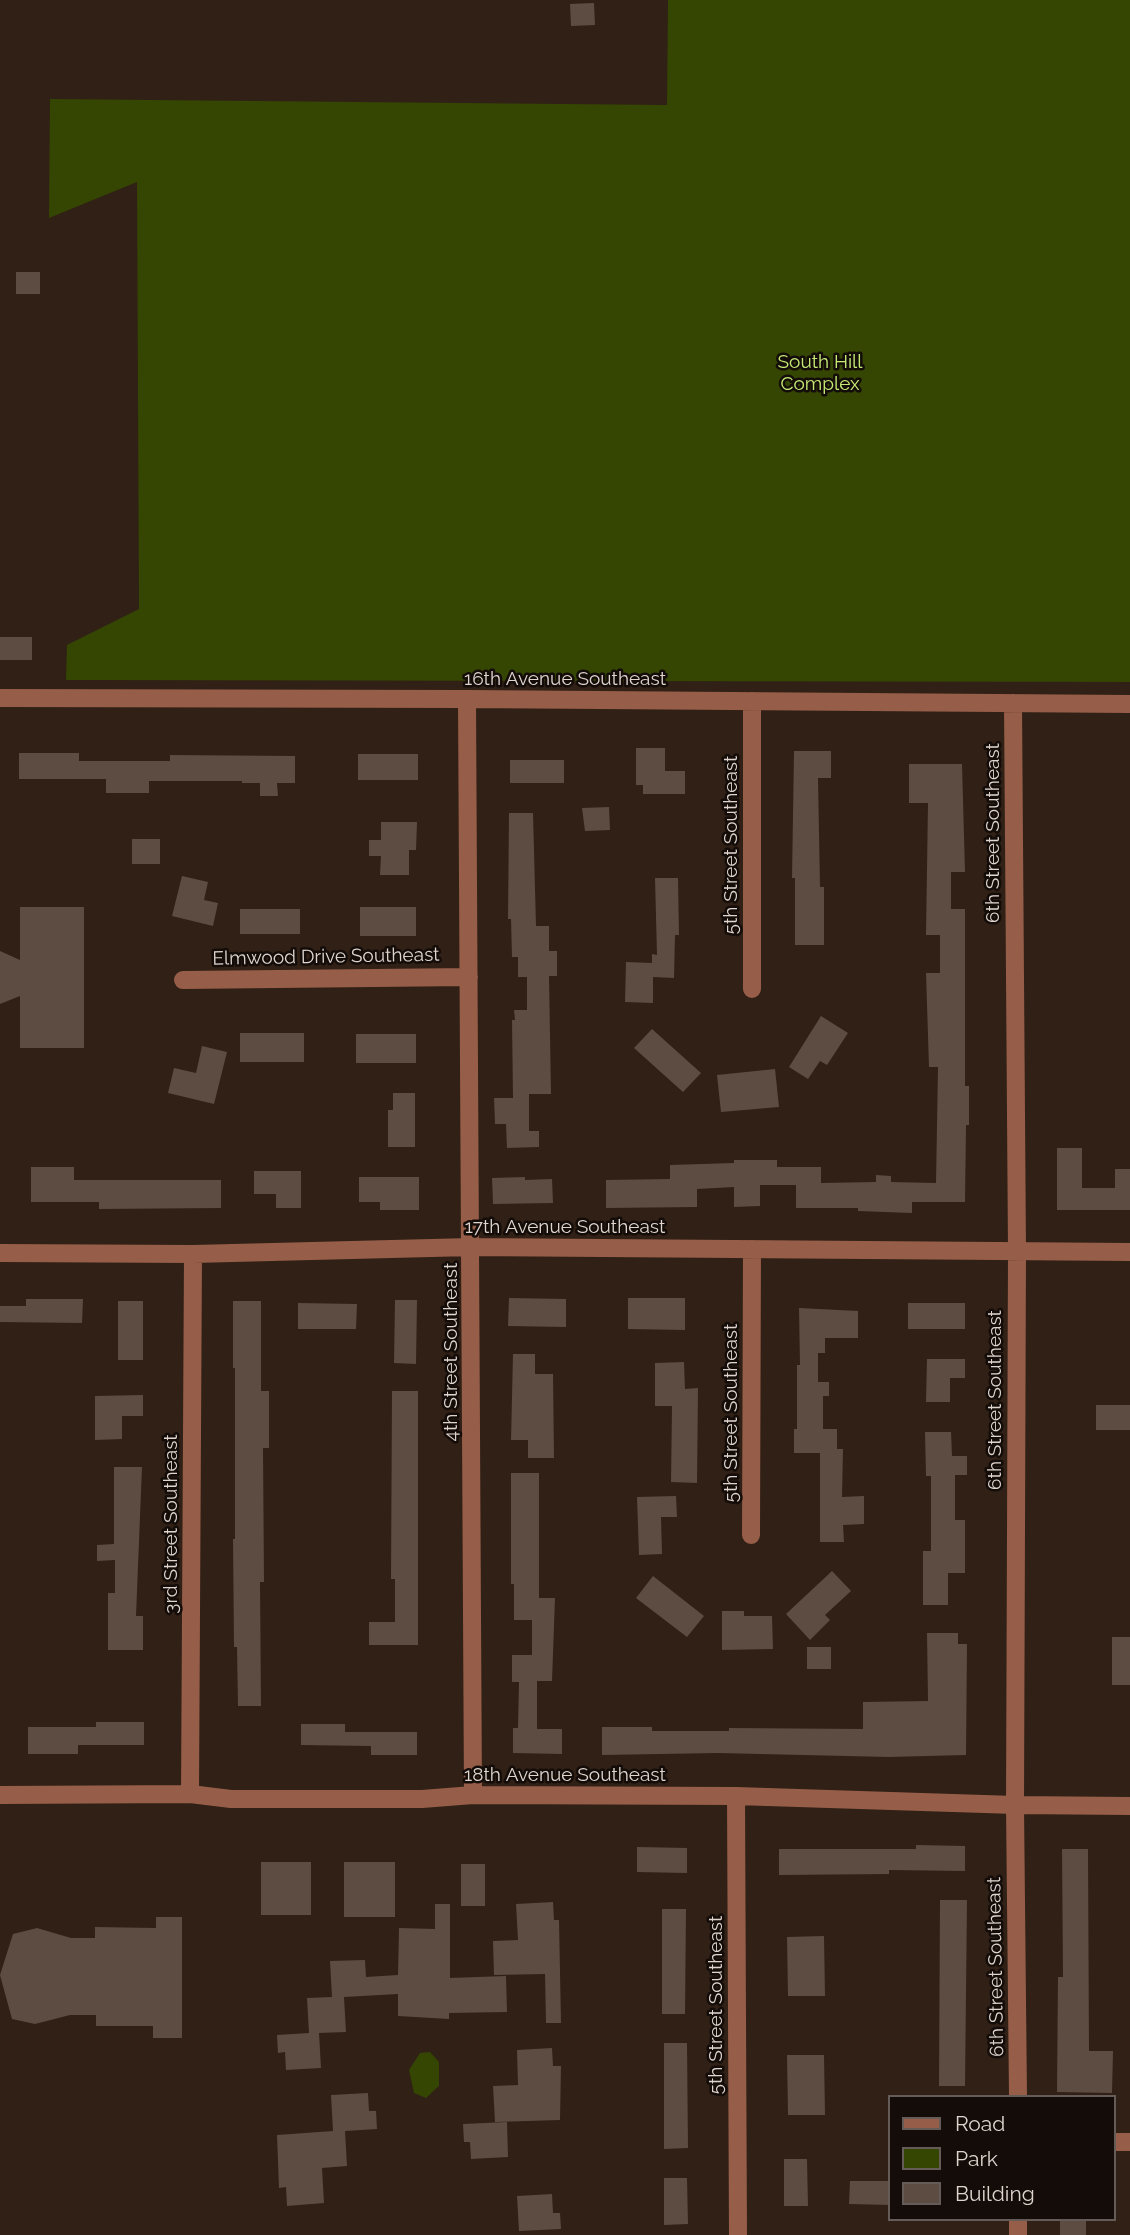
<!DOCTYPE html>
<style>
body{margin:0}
#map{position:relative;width:1130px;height:2235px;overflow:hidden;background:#302016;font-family:Raleway,sans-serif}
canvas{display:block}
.legend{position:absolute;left:888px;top:2095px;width:228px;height:126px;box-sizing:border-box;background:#130c08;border:2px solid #655c57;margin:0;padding:9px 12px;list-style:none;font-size:21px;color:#dfd4ce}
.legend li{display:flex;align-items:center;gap:14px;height:35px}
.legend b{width:35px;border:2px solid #655c57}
</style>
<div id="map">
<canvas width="1130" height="2235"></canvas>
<ul class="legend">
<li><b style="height:9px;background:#965d48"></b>Road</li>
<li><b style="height:19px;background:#354502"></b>Park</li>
<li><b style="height:19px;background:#5d4c41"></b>Building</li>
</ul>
</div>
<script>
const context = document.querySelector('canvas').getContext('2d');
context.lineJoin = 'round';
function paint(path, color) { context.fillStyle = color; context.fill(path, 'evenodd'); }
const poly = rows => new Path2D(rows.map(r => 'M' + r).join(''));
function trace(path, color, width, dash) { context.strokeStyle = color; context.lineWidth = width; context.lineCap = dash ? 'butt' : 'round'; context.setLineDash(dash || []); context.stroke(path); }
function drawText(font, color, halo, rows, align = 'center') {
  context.font = font + ' Raleway,sans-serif'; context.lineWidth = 5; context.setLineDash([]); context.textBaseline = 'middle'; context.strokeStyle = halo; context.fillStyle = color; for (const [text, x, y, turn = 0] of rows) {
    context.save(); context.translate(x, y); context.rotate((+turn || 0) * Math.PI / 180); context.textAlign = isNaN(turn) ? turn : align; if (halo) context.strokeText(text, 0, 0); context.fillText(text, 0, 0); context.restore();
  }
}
const green = poly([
 [668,0,1130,0,1130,682,66,680,67,645,139,609,137,182,49,218,50,99,667,105],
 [430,2052,439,2062,439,2086,426,2098,414,2093,409,2070,420,2053]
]);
const building = poly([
 [594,3,595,25,571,26,570,4],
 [16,272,40,272,40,294,16,294],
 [0,637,32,637,32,660,0,660],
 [636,748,665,748,665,771,685,771,685,794,643,794,643,785,636,785],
 [794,751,831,751,831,778,818,778,820,887,824,887,824,945,795,945,795,878,792,878],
 [19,753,79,753,79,761,170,761,170,755,295,756,295,783,277,783,278,796,260,796,260,783,242,783,242,781,149,781,149,793,106,793,106,779,19,779],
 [358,754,418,754,418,780,358,780],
 [510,760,564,760,564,783,510,783],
 [909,764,962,764,965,872,951,872,951,909,965,909,965,1086,969,1086,969,1125,966,1125,965,1202,912,1202,912,1213,858,1211,858,1208,796,1208,796,1185,760,1185,760,1206,734,1207,734,1187,697,1189,697,1207,606,1208,606,1180,670,1179,670,1165,734,1163,734,1160,777,1160,777,1167,821,1167,821,1183,876,1182,876,1175,891,1176,891,1182,936,1183,938,1067,929,1067,926,973,940,973,940,935,926,935,928,803,909,803],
 [609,807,610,830,585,831,582,808],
 [509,813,533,813,536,926,549,926,549,951,557,951,557,976,549,976,551,1094,529,1094,529,1131,539,1131,539,1147,507,1148,506,1124,495,1124,494,1098,513,1098,512,1020,515,1020,514,1010,527,1010,527,977,518,977,518,957,512,957,511,919,508,919],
 [381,822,417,822,416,850,409,850,409,875,380,875,381,856,369,856,369,840,381,840],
 [132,839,160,839,160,864,132,864],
 [182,876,208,882,204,900,218,903,213,926,172,916],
 [655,878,678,878,679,935,675,935,674,978,653,977,653,1003,625,1002,626,962,652,963,652,954,657,955],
 [20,907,84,907,84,1048,20,1048,20,996,0,1004,0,951,20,960],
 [360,907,416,907,416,936,360,936],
 [240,909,300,909,300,934,240,934],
 [821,1016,848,1033,827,1065,820,1061,808,1079,789,1067],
 [652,1029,701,1073,683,1092,634,1048],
 [240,1033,304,1033,304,1062,240,1062],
 [356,1034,416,1034,416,1063,356,1063],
 [202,1046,227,1052,214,1104,168,1093,174,1068,196,1073],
 [775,1069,779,1107,721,1112,717,1075],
 [393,1093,415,1093,415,1147,388,1147,388,1110,393,1110],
 [1057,1148,1082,1148,1082,1188,1115,1188,1115,1169,1130,1169,1130,1210,1057,1210],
 [31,1167,74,1167,74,1180,221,1180,221,1208,99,1209,99,1202,31,1202],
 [254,1171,301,1171,301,1208,276,1208,276,1194,254,1194],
 [359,1177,419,1177,419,1210,380,1210,380,1202,359,1202],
 [525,1177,525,1180,552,1179,553,1203,493,1204,492,1178],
 [509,1298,566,1299,566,1327,508,1326],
 [628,1298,685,1298,685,1330,628,1329],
 [26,1299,83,1299,82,1323,0,1322,0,1306,26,1306],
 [395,1300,417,1300,416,1364,394,1363],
 [118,1301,143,1301,143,1360,118,1360],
 [233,1301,261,1301,261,1391,269,1391,269,1448,263,1448,264,1582,260,1582,261,1706,238,1706,237,1647,234,1647,233,1539,235,1539,235,1368,233,1368],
 [298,1303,357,1304,356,1329,298,1329],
 [908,1303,965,1303,965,1329,908,1329],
 [799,1308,858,1311,858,1338,825,1338,825,1353,818,1353,818,1382,829,1382,829,1396,823,1396,823,1429,837,1429,837,1449,843,1449,842,1497,864,1496,864,1524,843,1525,844,1542,820,1542,820,1453,794,1453,794,1429,797,1429,797,1365,800,1365],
 [513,1354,535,1354,535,1374,553,1374,554,1458,528,1458,528,1440,511,1440],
 [927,1359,965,1359,965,1378,950,1378,950,1402,926,1402],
 [684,1362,685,1389,698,1388,697,1483,671,1482,672,1406,655,1406,655,1363],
 [392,1391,418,1391,418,1645,369,1645,369,1622,395,1622,395,1579,391,1579],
 [143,1395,143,1416,122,1416,122,1439,95,1440,95,1396],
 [1096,1405,1130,1405,1130,1430,1096,1430],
 [925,1432,951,1432,952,1456,967,1456,967,1475,955,1475,955,1520,965,1520,965,1573,948,1573,948,1605,923,1605,923,1551,931,1551,931,1476,926,1476],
 [114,1467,142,1467,136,1616,143,1616,143,1650,108,1650,108,1593,115,1593,115,1560,97,1561,97,1545,114,1544],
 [511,1473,539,1473,539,1598,555,1598,552,1681,537,1681,537,1729,562,1729,562,1754,513,1753,513,1728,518,1728,519,1682,512,1682,512,1655,532,1655,532,1620,514,1620,514,1584,511,1584],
 [676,1496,677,1517,661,1517,662,1554,639,1555,637,1497],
 [832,1571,851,1591,825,1615,830,1620,810,1640,786,1614],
 [653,1576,704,1616,687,1637,636,1598],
 [722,1611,744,1611,744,1616,772,1616,773,1649,722,1650],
 [927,1633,958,1633,958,1644,967,1644,966,1755,889,1757,718,1753,602,1755,602,1727,652,1727,652,1731,729,1731,729,1728,863,1729,863,1702,928,1701],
 [1112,1637,1130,1637,1130,1685,1112,1685],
 [807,1647,831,1647,831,1669,807,1669],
 [96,1722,144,1722,144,1745,78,1745,78,1754,28,1754,28,1727,96,1727],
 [301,1724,345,1724,345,1732,417,1732,417,1755,371,1755,371,1746,301,1745],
 [916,1845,965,1846,965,1871,889,1870,889,1874,779,1875,779,1849,916,1849],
 [637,1847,687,1848,687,1873,637,1872],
 [1062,1849,1088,1849,1089,2051,1113,2051,1112,2093,1057,2092,1058,1977,1063,1977],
 [261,1862,311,1862,311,1915,261,1915],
 [344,1862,395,1862,395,1917,344,1917],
 [461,1864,485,1864,485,1906,461,1906],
 [940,1900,967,1900,965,2086,939,2086],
 [553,1902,554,1920,559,1920,561,2023,546,2023,545,1974,494,1975,493,1941,518,1940,516,1904],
 [435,1904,450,1904,450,1978,506,1976,507,2012,449,2013,449,2019,398,2016,398,1994,344,1997,346,2032,319,2033,321,2068,286,2070,285,2052,278,2053,277,2035,309,2033,307,1998,332,1997,330,1961,365,1960,366,1977,398,1975,399,1928,435,1929],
 [662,1909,686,1909,685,2014,662,2014],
 [156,1917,182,1917,182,2038,153,2038,153,2026,96,2026,96,2015,70,2015,35,2024,12,2019,0,1975,13,1934,37,1928,71,1938,95,1938,95,1927,156,1928],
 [824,1936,825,1996,788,1996,787,1937],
 [664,2043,687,2043,688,2148,664,2149],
 [552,2048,553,2066,561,2066,560,2120,495,2122,493,2086,518,2085,517,2050],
 [787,2055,824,2055,825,2115,788,2115],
 [368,2093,369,2111,376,2111,377,2129,345,2131,347,2166,322,2168,324,2203,287,2206,286,2187,279,2188,277,2135,333,2131,331,2095],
 [507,2122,508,2157,471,2159,470,2142,464,2142,463,2124],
 [784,2159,807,2159,808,2206,784,2206],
 [664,2178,687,2178,688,2224,664,2225],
 [850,2181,890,2181,890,2205,849,2204],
 [552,2194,553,2213,560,2213,561,2229,519,2231,517,2196],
 [1060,2219,1086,2219,1086,2235,1060,2235]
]);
const minor = poly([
 [0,698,467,699,1130,704],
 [467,699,473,1795],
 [752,701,752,989],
 [1013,703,1017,1251,1015,1805,1018,2097],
 [183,980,469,977],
 [0,1253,193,1254,471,1247,1130,1252],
 [751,1535,752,1249],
 [190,1794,193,1254],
 [0,1795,190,1794,231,1799,422,1799,473,1795,736,1796,1015,1805,1130,1806],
 [736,1796,738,2235],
 [1114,2142,1130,2142],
 [1018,2235,1018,2219]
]);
const parkNames = [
 ["South Hill",820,362],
 ["Complex",820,384]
];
const streetNames = [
 ["16th Avenue Southeast",565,679],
 ["6th Street Southeast",993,833,-90],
 ["5th Street Southeast",731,845,-90],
 ["Elmwood Drive Southeast",326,957,-1],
 ["17th Avenue Southeast",565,1227],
 ["4th Street Southeast",451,1352,-90],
 ["6th Street Southeast",995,1400,-90],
 ["5th Street Southeast",731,1413,-90],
 ["3rd Street Southeast",171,1524,-90],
 ["18th Avenue Southeast",565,1775],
 ["6th Street Southeast",996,1967,-91],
 ["5th Street Southeast",716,2005,-90]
];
paint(green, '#354502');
paint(building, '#5d4c41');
trace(minor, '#965d48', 18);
drawText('19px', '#c6eb75', '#130c08', parkNames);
drawText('19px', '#dfd4ce', '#130c08', streetNames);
</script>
